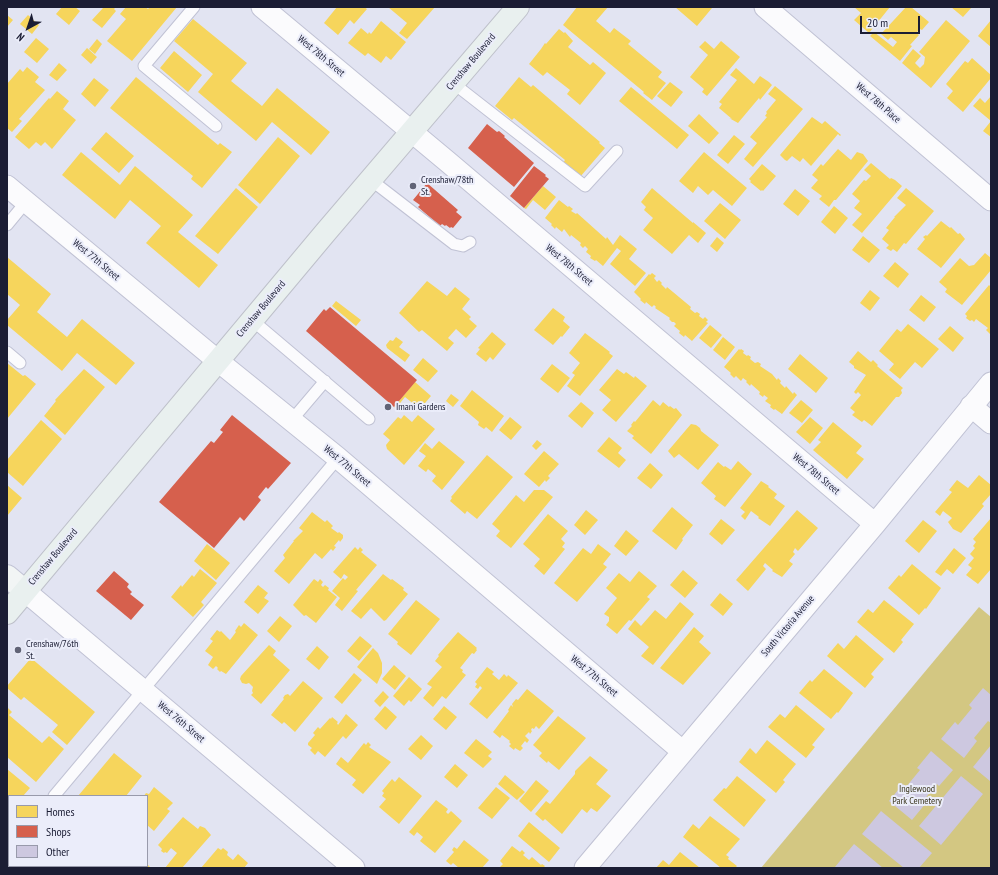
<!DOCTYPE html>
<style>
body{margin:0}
#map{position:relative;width:998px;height:875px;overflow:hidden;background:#e2e4f2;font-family:"PT Sans Narrow",sans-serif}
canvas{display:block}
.frame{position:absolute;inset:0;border:8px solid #1b1d34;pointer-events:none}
.legend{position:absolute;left:8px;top:795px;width:140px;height:72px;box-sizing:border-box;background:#ebedfa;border:1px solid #989aab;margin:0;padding:5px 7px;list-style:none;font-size:12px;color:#1b1d34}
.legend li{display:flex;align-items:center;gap:8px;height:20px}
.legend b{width:20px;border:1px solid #989aab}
.north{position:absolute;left:8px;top:8px;width:40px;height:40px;-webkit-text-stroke:3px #ebedfa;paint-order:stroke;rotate:220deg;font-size:11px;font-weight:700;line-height:16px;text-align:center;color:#1b1d34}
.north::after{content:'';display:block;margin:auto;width:14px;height:18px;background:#1b1d34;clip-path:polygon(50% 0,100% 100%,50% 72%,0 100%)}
.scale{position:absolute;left:860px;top:16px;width:60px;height:18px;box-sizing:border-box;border:2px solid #1b1d34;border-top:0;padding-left:5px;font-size:12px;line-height:14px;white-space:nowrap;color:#1b1d34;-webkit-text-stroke:3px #ebedfa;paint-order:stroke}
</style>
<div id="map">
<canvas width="998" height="875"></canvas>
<div class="frame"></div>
<ul class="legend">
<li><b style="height:11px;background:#f6d55c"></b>Homes</li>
<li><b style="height:11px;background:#d6604d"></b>Shops</li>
<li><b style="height:11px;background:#cdc8e0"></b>Other</li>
</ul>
<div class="north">N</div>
<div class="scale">20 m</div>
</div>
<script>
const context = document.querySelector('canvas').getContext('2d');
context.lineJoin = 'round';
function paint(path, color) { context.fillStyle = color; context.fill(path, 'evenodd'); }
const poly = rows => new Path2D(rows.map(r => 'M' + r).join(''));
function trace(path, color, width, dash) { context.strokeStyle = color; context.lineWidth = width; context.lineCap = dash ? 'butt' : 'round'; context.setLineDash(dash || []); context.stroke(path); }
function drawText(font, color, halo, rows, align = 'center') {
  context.font = font + ' "PT Sans Narrow",sans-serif'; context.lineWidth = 4; context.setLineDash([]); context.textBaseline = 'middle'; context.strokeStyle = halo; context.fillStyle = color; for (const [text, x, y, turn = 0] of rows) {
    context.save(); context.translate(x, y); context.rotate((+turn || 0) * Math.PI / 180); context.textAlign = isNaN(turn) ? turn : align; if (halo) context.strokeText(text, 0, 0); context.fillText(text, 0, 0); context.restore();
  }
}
const green = poly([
 [979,607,991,617,991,868,761,868]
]);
const homes = poly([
 [62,7,75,7,80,11,69,25,56,14],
 [102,7,116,7,114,9,116,11,102,28,92,20,103,8],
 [126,7,145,7,148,9,150,7,177,7,132,61,107,41,126,19,120,14],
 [337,7,340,8,341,7,364,7,367,9,354,24,350,20,338,35,324,23],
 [388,7,435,7,407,39,399,33,407,23],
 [577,7,608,7,596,21,610,33,614,28,631,41,628,44,662,72,658,77,666,83,652,100,643,93,644,92,563,25],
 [675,7,711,7,712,8,697,26],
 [854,7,890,7,869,33,854,20,861,13],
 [906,7,911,7,929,22,922,30,920,29,916,33,919,35,910,45,912,46,900,61,870,36,874,32,893,47,897,42,891,37,888,40,881,34],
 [951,7,972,7,963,17],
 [7,15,13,20,7,27],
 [28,15,39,25,32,34,20,24],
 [193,19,247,63,231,81,262,106,277,88,330,132,311,155,272,122,256,141,198,92,213,74,174,41],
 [946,20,970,41,931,88,902,63,913,49,921,56,915,63,920,68,924,64,925,57,919,52],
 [991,20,991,47,978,36],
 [381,21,406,42,391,60,386,56,381,63,368,53,365,56,348,43,361,28,368,34,369,32,371,34],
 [559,29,564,33,565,32,573,41,568,47,590,65,593,62,606,73,580,105,567,94,570,90,547,72,543,76,529,64,541,49,545,43,546,44],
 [36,38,49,49,37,63,24,52],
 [97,39,102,44,95,54,89,49],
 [705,41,714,49,721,41,740,57,707,96,702,92,704,89,690,77,708,55,699,47],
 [87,48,97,57,91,64,81,55],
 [174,51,202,75,188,92,160,68],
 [972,58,991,75,991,78,963,112,947,98,953,91,946,84,965,61,968,63],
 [59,63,67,70,57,81,49,75],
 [27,67,39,77,35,82,45,90,19,119,22,121,12,132,7,128,7,84,20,69,23,72],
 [736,68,754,84,760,76,769,82,772,85,760,100,759,98,738,123,729,118,732,119,719,108,722,104,719,102,737,80,730,75],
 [136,77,218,145,220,143,232,152,202,188,191,179,193,176,110,108],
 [519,77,531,87,533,85,600,142,599,143,605,148,580,177,563,163,565,160,514,118,512,120,495,106],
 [94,78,109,90,95,107,81,94],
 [670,82,683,92,671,107,657,96],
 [775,86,803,109,753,167,744,159,757,143,750,137,767,117,765,116,767,113,766,112,776,100,768,94],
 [631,87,689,135,677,149,619,101],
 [57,91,69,101,63,109,76,120,52,149,45,142,41,146,36,142,29,149,15,137,49,98,50,99],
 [991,96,991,121,973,106,980,98,985,103],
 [699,114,719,133,709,144,688,126],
 [812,117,822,124,825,121,841,135,840,136,838,134,811,166,803,158,800,162,792,156,787,161,785,160,780,155],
 [991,121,991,137,983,131],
 [106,132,134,156,119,173,91,149],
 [734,135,745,144,728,164,717,155],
 [278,137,300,156,260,204,238,185],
 [838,149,851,160,857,152,863,154,868,161,836,200,834,200,829,207,819,199,822,196,811,188,818,180,812,175,821,164,823,166],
 [81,152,120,185,135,166,193,215,178,232,218,265,199,288,146,243,161,226,130,200,115,219,62,175],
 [704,152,747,188,732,206,713,190,708,195,698,186,693,193,679,181],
 [871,163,890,179,891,178,895,180,902,186,862,233,852,225,862,214,854,208,860,201,852,194,864,180,866,181,871,176,864,170],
 [762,164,776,176,763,191,762,190,761,191,750,182,751,181,749,179],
 [543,186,556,197,545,210,533,200,526,209,524,208],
 [236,188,258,207,218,254,195,236],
 [652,188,693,223,693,222,706,233,698,243,689,235,672,254,643,230,653,218,644,210,646,207,641,202],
 [906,188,934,211,906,244,904,243,897,252,893,249,891,251,886,248,889,245,882,239,889,230,886,228,895,217,894,217,906,205,897,198],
 [795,189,810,201,798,216,783,204],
 [559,200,568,207,569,206,573,209,571,211,576,214,577,213,606,239,607,237,613,245,620,235,637,249,629,259,646,273,635,286,610,264,621,251,617,248,603,266,596,260,595,261,590,258,591,256,586,252,588,249,585,246,583,248,580,245,581,243,571,235,570,237,564,229,562,232,556,227,555,229,551,225,552,224,545,218],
 [720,203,741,220,725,239,704,221],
 [834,206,848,218,835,234,821,222],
 [941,221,950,228,951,227,958,234,960,233,965,239,941,268,917,249,925,239,923,237,926,235,927,236],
 [863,236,880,250,869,263,852,250],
 [717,237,724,243,717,252,710,246],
 [985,253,991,258,991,270,962,305,945,292,947,289,939,282,960,258,969,266,974,265],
 [7,257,51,294,37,312,67,337,82,319,135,363,116,385,77,353,62,371,7,325,7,320,20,305,7,294],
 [895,262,909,274,898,288,883,276],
 [652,273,656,276,654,278,657,282,659,280,662,283,661,284,666,289,667,287,691,307,690,309,695,313,697,312,700,314,699,316,703,319,705,317,708,320,706,322,708,323,692,341,685,335,684,337,679,333,680,331,674,326,676,324,674,322,672,322,669,319,670,318,655,308,656,307,654,305,652,307,646,302,645,304,640,300,641,299,634,292,649,274,650,275],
 [427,281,447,296,455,287,470,299,462,309,471,317,469,319,477,326,466,338,456,329,448,338,454,343,447,351,422,330,419,332,399,313],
 [989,285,991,287,990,334,986,330,988,328,976,319,974,322,972,320,970,321,966,318,967,316,965,314],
 [870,290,880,298,870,311,860,303],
 [921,295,936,307,924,322,909,310],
 [336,301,361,320,356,326,332,306],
 [553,308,565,317,563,321,570,327,562,337,561,336,553,345,534,330],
 [908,324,939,349,922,368,915,362,900,379,889,370,894,364,879,351,897,329,901,332],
 [710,325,722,335,711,348,699,338],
 [950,326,964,338,953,352,938,339],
 [492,332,506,344,493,360,490,357,486,362,476,354,480,349,478,348],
 [585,333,610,352,609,353,613,356,580,396,567,386,575,375,572,373,580,363,569,353],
 [396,337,403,342,399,347,410,355,405,362,387,348,386,345,390,340,393,341],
 [723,337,735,347,725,360,713,350],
 [739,349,740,350,741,349,744,351,743,353,747,356,748,355,751,357,750,359,755,363,758,362,761,364,760,366,772,374,777,380,778,378,781,381,780,383,785,388,786,386,793,394,794,392,797,395,782,414,775,409,774,410,770,407,771,405,765,401,768,398,764,395,763,397,759,394,760,392,751,384,750,386,746,382,747,381,743,378,741,381,736,376,734,378,730,374,731,373,724,367],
 [858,351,871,362,873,360,878,365,877,366,903,388,901,390,902,393,899,397,896,397,872,426,864,420,862,422,852,415,855,412,850,408,861,395,858,392,856,394,854,392,866,375,854,368,854,366,849,362],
 [800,354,828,378,816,393,788,369],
 [423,358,438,371,428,382,413,370],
 [7,363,23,376,25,375,36,384,7,419],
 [552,364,570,378,558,393,540,379],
 [84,369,105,387,65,435,44,416,56,401,55,400],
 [617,369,624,374,626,372,634,378,635,376,647,386,616,422,602,410,611,400,599,390],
 [415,382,431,396,420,409,405,397,396,408,394,407],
 [472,390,504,416,492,432,486,427,484,429,478,425,479,422,460,406],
 [451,394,459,400,453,407,446,401],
 [653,400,660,406,663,402,669,407,670,406,674,409,676,408,682,415,651,454,632,438,634,436,627,431,632,426,631,425,634,421,635,422],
 [801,400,813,410,802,423,789,413],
 [581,402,594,413,582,428,568,416],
 [404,415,412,422,418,415,435,429,404,465,387,449,386,445,390,440,383,434,398,417,401,419],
 [510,417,522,427,511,440,499,430],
 [810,417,823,428,810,444,796,432],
 [41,420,62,439,23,486,7,472,7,460],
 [833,422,862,446,856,453,864,459,847,479,813,450,821,442,818,440],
 [691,424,696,425,700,428,701,431,719,445,698,470,679,454,674,458,668,451],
 [609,437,622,448,618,453,626,460,619,468,597,451],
 [537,440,542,444,536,450,532,446],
 [439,441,465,462,442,490,432,481,436,476,428,469,426,472,418,466,426,456,419,451,425,443,432,449],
 [544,451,559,464,548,476,550,478,546,482,545,480,539,487,524,474],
 [487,455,513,477,477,519,467,511,465,514,450,501,452,498,451,497],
 [738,461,752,474,725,507,714,499,716,496,701,483,718,462,724,467,725,466,731,470],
 [650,463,663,475,651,489,637,478],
 [979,475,991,485,991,494,982,504,984,506,961,533,953,529,948,522,952,518,943,511,940,516,935,512,952,492,949,490,957,480,968,488],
 [761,481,769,486,768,487,777,494,774,498,785,506,770,526,758,518,759,517,751,511,745,520,741,516,745,512,740,508],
 [7,485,22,498,7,516],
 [534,490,544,490,553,497,511,548,496,536,500,531,492,524,516,495,524,502],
 [672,507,693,525,682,539,683,540,676,550,652,531],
 [586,510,598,520,585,535,574,525],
 [797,510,818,528,798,551,795,548,793,552,795,554,789,561,793,564,782,577,772,571,773,570,765,563,763,566,766,569,748,591,736,580],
 [312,512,325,522,327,520,333,526,331,528,338,533,339,532,343,535,343,538,340,542,339,540,334,546,336,547,333,551,331,549,322,559,315,553,289,584,274,571,285,558,283,555,294,541,293,541,303,531,299,528],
 [548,514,568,531,561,539,565,543,562,547,565,549,544,575,534,566,540,559,523,544],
 [991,518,991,569,978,584,966,575,972,568,968,565,974,558,970,554,975,548,973,546,976,542,973,539],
 [721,519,735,530,722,545,709,534],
 [923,520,937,531,919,553,905,541],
 [626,530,639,541,626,556,614,546],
 [207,544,230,563,216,580,194,561],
 [598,544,611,554,603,564,607,567,577,602,554,583,583,548,591,554],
 [355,547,358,550,360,547,363,550,361,552,377,565,356,590,358,591,342,611,335,605,340,598,332,591,343,578,345,580,348,577,344,574,341,579,333,572],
 [954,548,966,558,953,574,947,569,941,576,935,572],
 [912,564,941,588,926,609,925,608,919,615,888,588,899,575,901,577],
 [200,569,217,583,201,602,204,605,193,617,171,597,181,585,182,587,192,575,194,577],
 [683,570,698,583,685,598,670,585],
 [639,571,657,586,647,597,650,599,631,621,629,620,617,634,606,625,609,621,609,617,604,614,617,598,606,588,619,573,630,582],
 [383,574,391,580,392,579,404,588,403,590,408,594,386,620,384,621,371,608,361,619,351,611],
 [314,579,318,582,320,579,323,582,321,585,323,587,325,585,329,588,328,590,337,597,316,623,306,615,304,616,293,605],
 [258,585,268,593,264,598,269,601,258,614,244,602],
 [720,593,733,604,723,616,710,605],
 [416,600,440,619,411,655,397,644,398,642,388,634],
 [884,600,914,624,901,640,903,642,894,653,857,622,868,609,873,613],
 [680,602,694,614,653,665,641,656,649,647,628,629,635,620,641,626,655,610,666,619],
 [280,616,292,626,279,642,267,631],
 [244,623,258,635,226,674,221,671,220,672,217,669,218,668,216,666,213,669,208,665,213,657,205,651,213,641,210,639,217,630,220,632,221,631,230,640,236,632,235,631,239,625,241,627],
 [694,627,704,636,699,642,711,653,683,685,660,668],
 [458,632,477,648,476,649,477,650,474,654,472,653,460,668,463,670,462,672,466,675,446,699,442,696,433,707,423,698,432,687,427,684,442,667,435,661,439,656,438,655],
 [856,635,884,659,871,674,874,677,865,688,827,656,838,643,844,649],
 [360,636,372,646,359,661,347,651],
 [269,645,276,651,273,655,290,670,261,704,251,695,253,693,252,691,253,687,249,683,246,684,242,683,240,679,241,676],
 [317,646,329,657,319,670,306,659],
 [373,648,378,653,382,663,382,673,377,684,357,667],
 [31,658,95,712,67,745,52,732,58,725,24,697,21,700,7,688,7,686],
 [394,665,406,676,395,690,382,679],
 [487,667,494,672,492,674,499,680,504,674,507,677,508,675,518,683,487,719,469,704,482,688,480,686,478,689,475,687,477,684,475,682],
 [824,669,853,693,838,713,837,712,831,719,799,693,810,680,812,682],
 [354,673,362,680,342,704,334,697],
 [409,677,422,689,411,702,409,700,404,706,393,696],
 [303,681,323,698,295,732,284,722,282,724,271,715,284,699,283,698,285,695,288,694,290,696],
 [527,689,554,711,539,729,536,726,534,729,532,728,531,730,532,731,530,734,529,732,525,736,529,740,527,743,525,741,521,746,523,748,520,751,515,748,514,750,509,746,511,744,509,742,510,741,502,735,500,738,493,732,509,711,508,710,511,705,513,707,512,704,516,699,518,700],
 [383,691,389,697,380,707,374,701],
 [796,705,825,729,812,745,815,747,806,758,768,727,780,714,785,718],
 [385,706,397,717,386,730,374,719],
 [444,706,457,717,446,730,433,719],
 [7,707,12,712,9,715,42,743,49,736,64,749,36,782,7,757],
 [346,714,358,725,346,739,343,736,325,757,318,751,315,755,310,750,312,748,308,745,308,743,315,735,313,733,318,727,320,729,330,718,331,719,332,717,338,722,337,723,338,725],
 [558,716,586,738,559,770,548,761,547,763,539,756,542,753,533,745],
 [421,735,433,746,421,760,408,749],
 [476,739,492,752,488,756,492,759,483,768,464,753],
 [767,740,796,764,783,780,785,782,776,793,739,762,750,748,756,754],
 [368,742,371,745,369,747,391,762,363,794,352,785,356,780,336,764,341,757,348,763,364,743,366,745],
 [114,753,142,776,126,796,78,796],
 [590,756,608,770,596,784,611,796,597,812,591,808,587,813,582,809,562,834,545,819,543,821,535,814,546,801,550,804,575,774,575,771],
 [455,764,468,775,457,788,444,777],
 [7,769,30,788,23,796,9,796,9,813,7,815],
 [505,775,525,792,517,800,498,784],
 [737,776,766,800,744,827,713,800,724,788,726,789],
 [399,777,422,796,399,824,379,807,386,799,382,796,384,793,382,791,392,779,395,782],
 [536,780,549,791,531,812,519,801],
 [154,787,173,803,167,809,170,811,154,831,147,825,147,796,144,796,146,793,149,794],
 [496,787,510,798,492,819,478,808],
 [436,800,448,809,446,812,448,814,451,811,462,821,435,853,420,841,423,837,417,832,414,836,409,832],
 [710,816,740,839,726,855,729,857,728,859,737,866,735,868,721,868,683,837,693,824,699,829],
 [183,817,198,829,200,826,205,828,211,835,182,868,165,868,177,853,171,848,167,853,165,852,164,853,161,851,162,849,158,845],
 [529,822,560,848,549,862,518,836],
 [464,840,489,860,482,868,459,868,453,863,451,865,446,861,454,852,452,850,454,847,457,849],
 [512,846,520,852,522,850,525,853,523,855,529,860,532,857,541,865,542,864,545,866,544,867,545,868,499,868,503,864,500,861],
 [218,848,221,850,223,848,228,852,227,855,233,860,238,854,248,863,244,868,201,868],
 [680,852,700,868,656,868,663,860,669,865],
 [147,864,151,868,129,868,131,866,147,866],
 [20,866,31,866,34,868,18,868],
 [40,866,53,866,51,868,42,868],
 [59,866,84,866,82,868,57,868]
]);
const shops = poly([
 [487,124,497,132,499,131,505,136,504,137,534,163,514,187,468,148],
 [534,166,546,175,545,176,549,179,524,208,510,196],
 [427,183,458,210,456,212,462,217,453,228,451,227,450,228,446,225,445,226,442,224,440,226,418,207,420,205,413,200],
 [330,307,417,380,394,407,306,331,324,309,326,311],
 [232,415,291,463,268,489,266,487,258,497,261,500,244,521,240,517,214,548,159,502,211,441,214,443,223,432,220,430],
 [114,571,129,584,127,587,132,592,130,594,144,605,131,620,96,591]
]);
const building = poly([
 [983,688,991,695,991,723,988,721,974,738,977,741,964,758,941,739,955,722,958,725,972,708,969,705],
 [991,745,991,779,990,781,973,767],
 [931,751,953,770,939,786,937,784,923,801,926,803,912,820,889,801,903,784,906,787,920,770,917,768],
 [961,776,983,794,941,845,919,826],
 [881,811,932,853,919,868,904,868,862,834],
 [854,844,883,868,836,868,835,867]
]);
const lane = poly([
 [194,7,144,66,216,126],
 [453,83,585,186,617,151],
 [371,180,454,244,463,246,470,242],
 [7,225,26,202],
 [252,320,369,419],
 [7,352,20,363],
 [291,421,325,381],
 [54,796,338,458],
 [7,851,9,849]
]);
const street = poly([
 [262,7,448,162,875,524],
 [765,7,991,200],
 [7,186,218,361,338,458,682,751],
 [971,406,991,423],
 [25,591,354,868],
 [585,868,875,524,991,383]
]);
const secondary = poly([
 [7,576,25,591]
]);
const primary = poly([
 [7,613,325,233,518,7]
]);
const markers = [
 [413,186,4,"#616376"],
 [388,407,4,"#616376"],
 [18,650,4,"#616376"]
];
const streetNames = [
 ["West 78th Street",321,56,40],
 ["Crenshaw Boulevard",471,62,-50],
 ["West 78th Place",878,103,41],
 ["West 77th Street",96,260,40],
 ["West 78th Street",569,265,40],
 ["Crenshaw Boulevard",261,309,-50],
 ["West 77th Street",347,466,40],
 ["West 78th Street",816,474,40],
 ["Crenshaw Boulevard",53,557,-50],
 ["South Victoria Avenue",788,626,-50],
 ["West 77th Street",594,676,40],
 ["West 76th Street",181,722,40]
];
const poiNames = [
 ["Crenshaw/78th",421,180],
 ["St.",421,192],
 ["Imani Gardens",396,407],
 ["Crenshaw/76th",26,644],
 ["St.",26,656]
];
const parkNames = [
 ["Inglewood",917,789],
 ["Park Cemetery",917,801]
];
paint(green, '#d3c782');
paint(homes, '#f6d55c');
paint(shops, '#d6604d');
paint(building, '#cdc8e0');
trace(lane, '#c0c2d4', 13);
trace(street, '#c0c2d4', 23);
trace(secondary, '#c0c2d4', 24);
trace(primary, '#bec0ca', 24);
trace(lane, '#fbfbfd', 11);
trace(street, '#fbfbfd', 21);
trace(secondary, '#f2f5f5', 22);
trace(primary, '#e9f0ef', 22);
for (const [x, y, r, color] of markers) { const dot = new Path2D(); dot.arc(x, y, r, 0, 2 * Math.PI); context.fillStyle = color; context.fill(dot); trace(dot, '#ebedfa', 1.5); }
drawText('10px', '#1b1d34', '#ebedfa', streetNames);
drawText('10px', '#1b1d34', '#ebedfa', poiNames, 'left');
drawText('10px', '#3c371f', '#ebedfa', parkNames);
</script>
